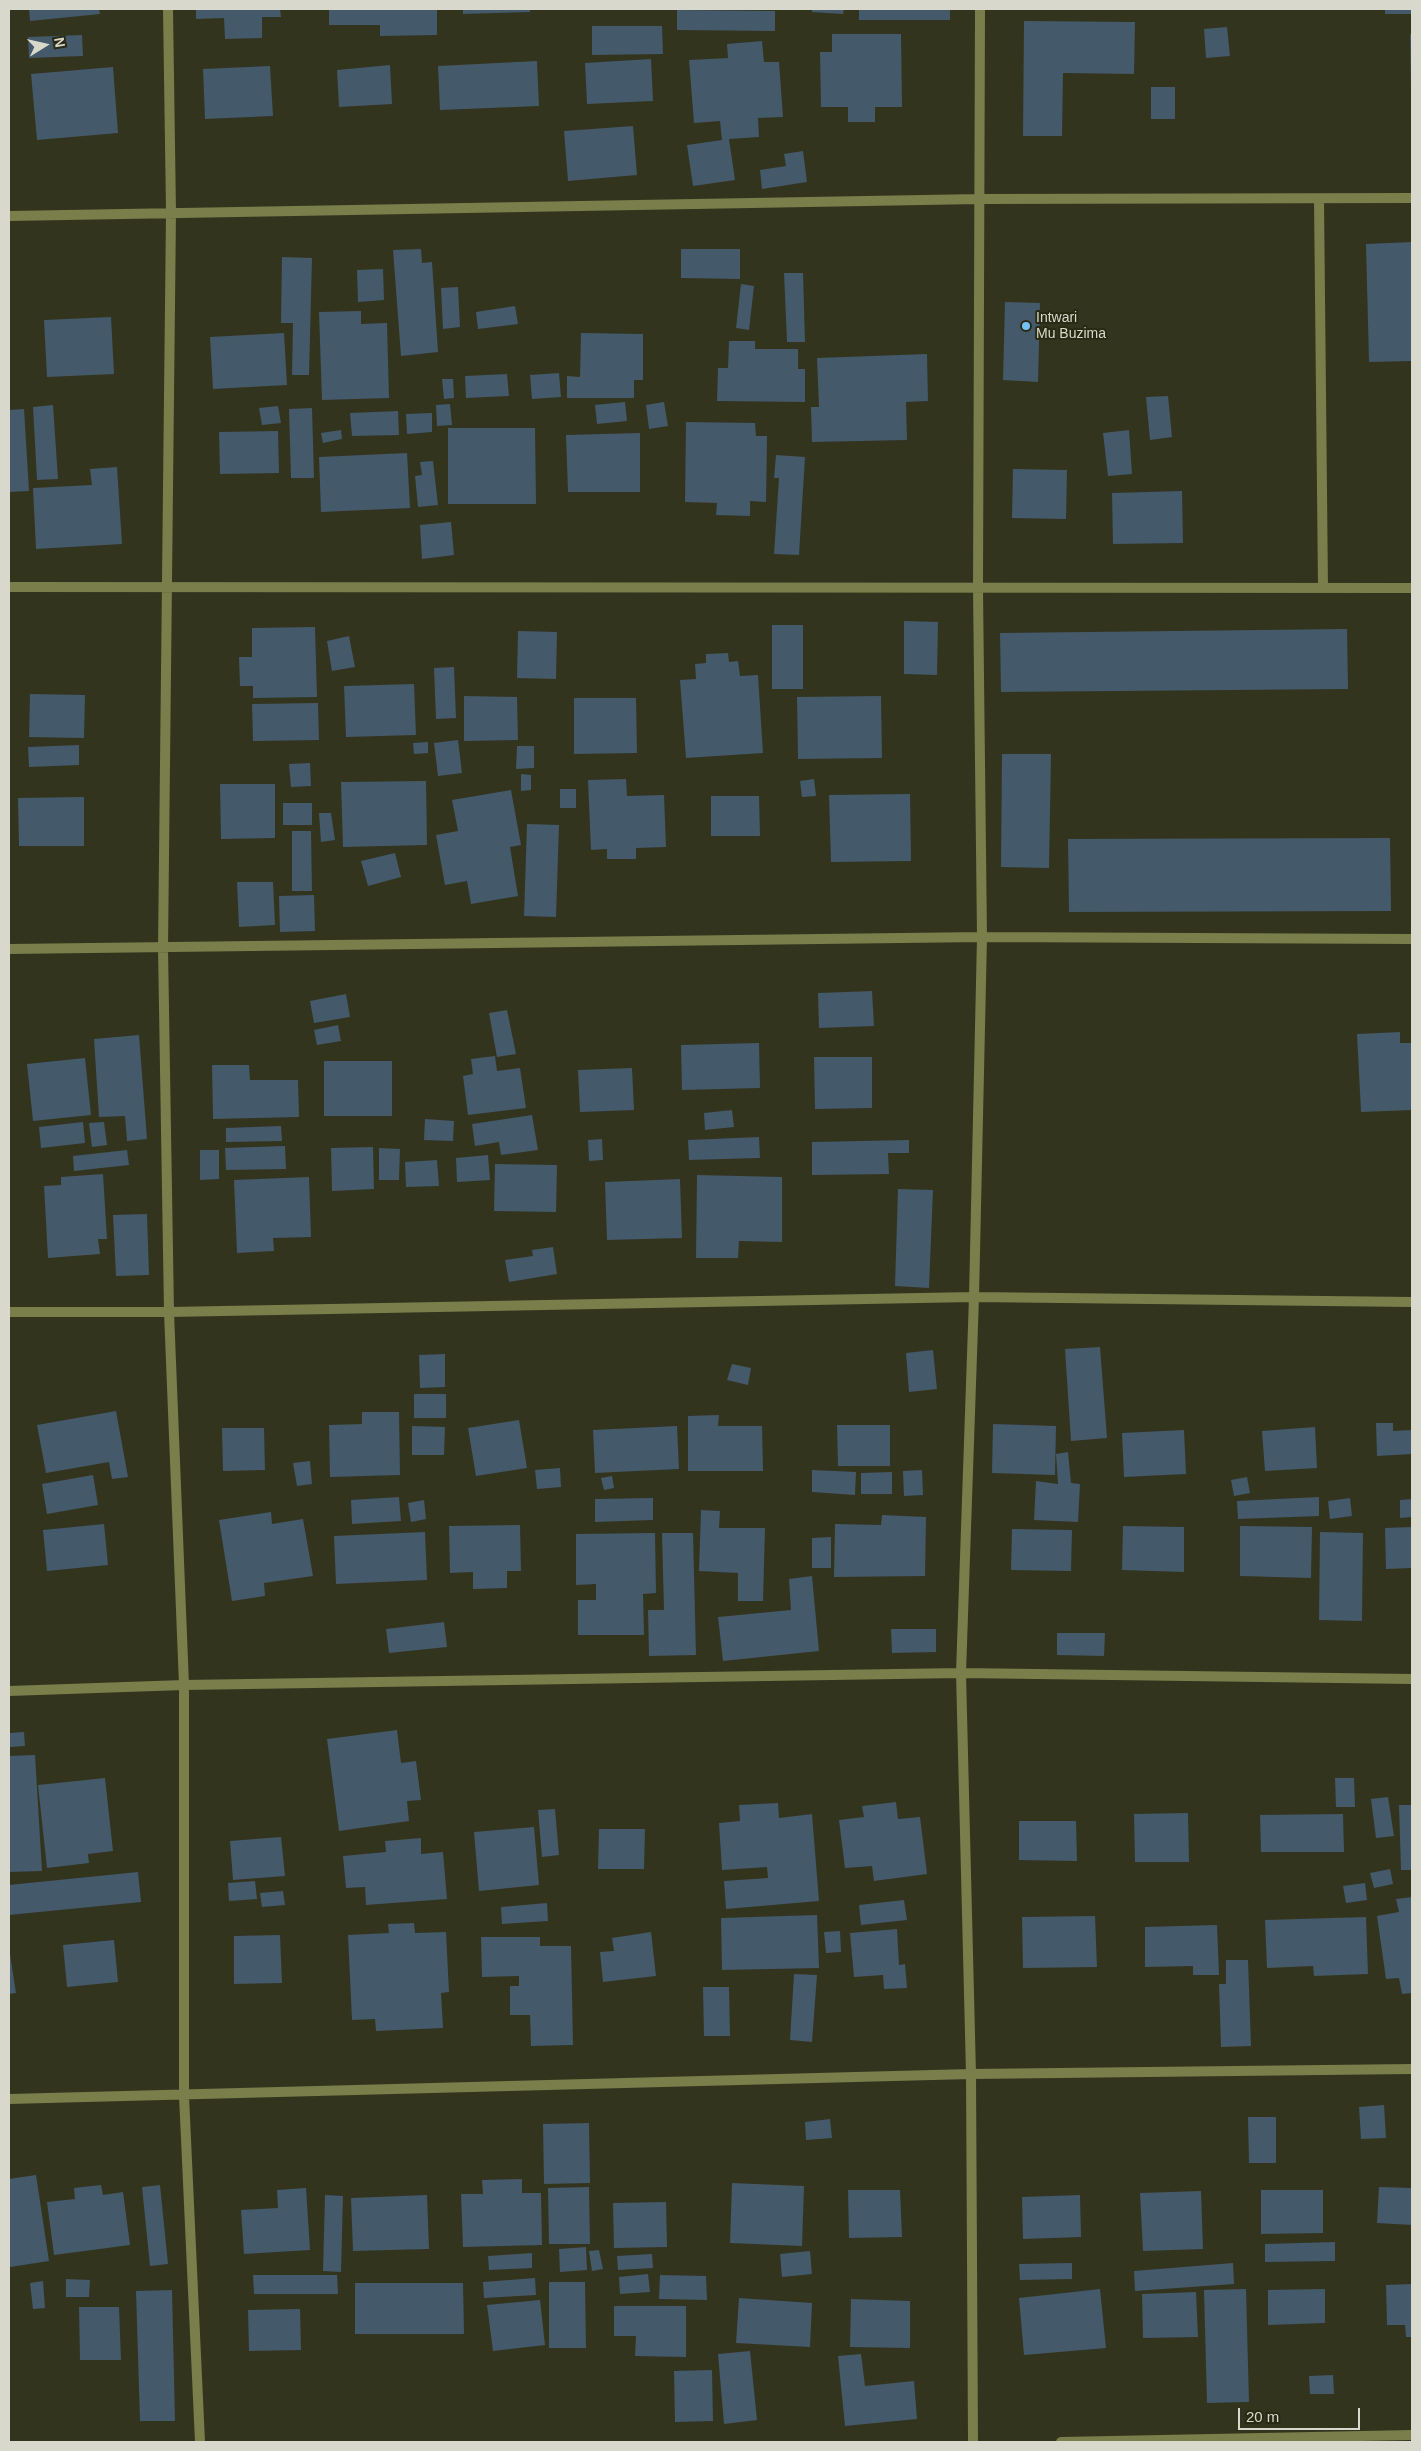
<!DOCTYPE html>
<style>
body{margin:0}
#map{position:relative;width:1421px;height:2451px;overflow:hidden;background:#32341e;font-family:Arial,sans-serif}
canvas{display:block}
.frame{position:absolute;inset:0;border:10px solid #d8d9cc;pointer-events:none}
.north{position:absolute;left:20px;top:20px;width:50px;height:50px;-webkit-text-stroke:4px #282a14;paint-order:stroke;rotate:80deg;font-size:14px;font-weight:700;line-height:20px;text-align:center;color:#d8d9cc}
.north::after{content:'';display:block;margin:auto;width:18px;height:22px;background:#d8d9cc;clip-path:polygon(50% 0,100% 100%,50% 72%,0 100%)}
.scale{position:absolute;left:1238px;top:2408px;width:122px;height:22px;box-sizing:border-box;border:2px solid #d8d9cc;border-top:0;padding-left:6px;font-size:15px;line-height:18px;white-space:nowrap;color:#d8d9cc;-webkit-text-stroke:4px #282a14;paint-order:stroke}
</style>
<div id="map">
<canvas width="1421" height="2451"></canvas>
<div class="frame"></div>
<div class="north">N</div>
<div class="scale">20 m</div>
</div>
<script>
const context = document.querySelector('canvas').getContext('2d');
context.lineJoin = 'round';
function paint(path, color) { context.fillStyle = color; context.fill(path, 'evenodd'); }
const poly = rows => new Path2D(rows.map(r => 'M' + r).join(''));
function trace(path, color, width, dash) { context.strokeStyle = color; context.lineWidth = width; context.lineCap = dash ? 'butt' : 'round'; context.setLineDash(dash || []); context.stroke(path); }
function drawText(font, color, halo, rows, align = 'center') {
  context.font = font + ' Arial,sans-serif'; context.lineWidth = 4; context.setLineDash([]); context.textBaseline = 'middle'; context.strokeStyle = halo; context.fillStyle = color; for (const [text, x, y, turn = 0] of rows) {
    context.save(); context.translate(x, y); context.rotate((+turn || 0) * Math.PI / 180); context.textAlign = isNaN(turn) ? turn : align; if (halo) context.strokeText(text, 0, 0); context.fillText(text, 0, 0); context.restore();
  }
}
const building = poly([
 [29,9,99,9,100,14,30,21],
 [196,9,280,9,281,17,262,17,262,38,225,39,224,18,196,19],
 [329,9,437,9,437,35,380,36,380,25,329,25],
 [463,9,530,9,530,12,463,14],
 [812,9,844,9,843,14,812,12],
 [859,9,950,9,950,20,859,20],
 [1385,9,1412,9,1412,14,1385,14],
 [677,10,775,11,775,31,677,30],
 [1024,21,1135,22,1134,74,1063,73,1062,136,1023,136],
 [592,26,662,26,663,54,592,55],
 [1227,27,1230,56,1206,58,1204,29],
 [832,34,901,34,902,107,875,107,875,122,848,122,848,107,821,107,820,52,832,52],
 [1410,34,1412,34,1412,87,1411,87],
 [82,35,83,56,29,58,28,37],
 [762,41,764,62,779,62,783,117,758,118,759,137,729,139,735,180,693,186,687,145,722,140,720,121,694,123,689,60,728,58,727,44],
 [651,59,653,101,587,104,585,63],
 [537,61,539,106,440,110,438,66],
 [390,65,392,104,339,107,337,70],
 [270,66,273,116,205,119,203,69],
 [113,67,118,133,37,140,31,74],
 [1151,87,1175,87,1175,119,1151,119],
 [633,126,637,175,568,181,564,131],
 [803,151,807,182,762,189,760,170,786,166,784,154],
 [1412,242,1412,361,1369,362,1366,244],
 [421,249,422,263,432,262,438,352,401,356,393,250],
 [681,249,740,249,740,279,681,278],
 [282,257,312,258,309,375,292,375,293,323,281,323],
 [383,269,384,300,358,302,357,270],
 [784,273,803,273,805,342,787,342],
 [741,284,754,286,749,330,736,328],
 [458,287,460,327,443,329,441,288],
 [1005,302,1040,303,1038,382,1003,380],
 [515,306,518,324,478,329,476,312],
 [361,311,361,324,387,323,389,398,322,400,319,312],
 [111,317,114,374,47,377,44,320],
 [284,333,287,385,213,389,210,337],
 [581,333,643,334,643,380,634,380,634,398,567,398,567,376,580,377],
 [729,341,755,341,755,349,798,349,798,369,805,369,805,402,717,401,718,368,728,368],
 [927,354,928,401,906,402,907,440,812,442,811,407,819,407,817,358],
 [559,373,561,397,532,399,530,375],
 [507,374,509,396,466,398,465,376],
 [442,379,453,379,454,398,444,399],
 [1168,396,1172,437,1150,440,1146,397],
 [625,402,627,421,597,424,595,405],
 [664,402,668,426,649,429,646,405],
 [450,404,452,425,437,426,436,405],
 [53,405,58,479,37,480,33,407],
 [278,406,281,423,262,425,259,408],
 [312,408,314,478,291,478,289,409],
 [24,409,29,491,9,492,9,410],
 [398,411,399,435,352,436,350,413],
 [432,413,432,432,407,434,406,414],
 [686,422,755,423,756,436,767,436,766,502,750,501,750,516,716,515,717,503,685,502],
 [448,428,535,428,536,504,448,504],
 [341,430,342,439,323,443,321,433],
 [1129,430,1132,474,1108,476,1103,433],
 [278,431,279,473,220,474,219,432],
 [640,433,640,492,568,492,566,435],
 [407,453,410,508,321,512,319,457],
 [776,455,805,457,799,555,774,554,779,478,774,478],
 [433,461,438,505,418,507,415,476,422,475,420,462],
 [117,467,122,544,36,549,33,488,92,485,90,469],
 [1013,469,1067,470,1066,519,1012,518],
 [1182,491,1183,543,1113,544,1112,493],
 [451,522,454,555,422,559,420,525],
 [904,621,938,622,937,675,904,674],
 [772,625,803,625,803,689,772,689],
 [315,627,317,697,253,698,253,686,240,686,239,657,252,657,252,628],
 [1347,629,1348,689,1001,692,1000,633],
 [518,631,557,632,556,679,517,678],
 [349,636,355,667,332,671,327,641],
 [728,653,729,662,738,661,740,676,758,675,763,753,686,758,680,680,696,679,695,664,706,663,706,654],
 [454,667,456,718,436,719,434,668],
 [414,684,416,735,346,737,344,686],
 [30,694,85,695,84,738,29,737],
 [464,696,517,697,518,740,464,741],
 [881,696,882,758,798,759,797,697],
 [574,698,636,698,637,753,574,754],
 [318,703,319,740,253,741,252,704],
 [458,740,462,773,438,776,434,743],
 [428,742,428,753,414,754,413,743],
 [79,745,79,765,29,767,28,747],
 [517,746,534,746,534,768,516,769],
 [1002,754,1051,754,1049,868,1001,867],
 [310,763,311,786,291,787,289,764],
 [521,774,531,775,531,790,521,791],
 [626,779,627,796,664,795,666,847,636,848,636,859,607,859,607,849,591,850,588,780],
 [814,779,816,796,802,797,800,781],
 [426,781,427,845,343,847,341,782],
 [220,784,275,784,275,838,221,839],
 [560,789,576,789,576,808,560,808],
 [511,790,521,845,510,847,518,896,471,904,467,881,445,885,436,835,458,831,452,800],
 [910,794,911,861,831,862,829,795],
 [711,796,759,796,760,836,711,836],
 [84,797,84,846,19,846,18,798],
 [283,803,312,803,312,825,283,825],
 [319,813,331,813,335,840,321,842],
 [527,824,559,825,556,917,524,916],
 [292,831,311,831,312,891,292,891],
 [1390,838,1391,911,1069,912,1068,839],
 [395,853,401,877,368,886,361,861],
 [237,882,273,882,275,925,239,927],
 [314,895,315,931,280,932,279,896],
 [872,991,874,1026,819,1028,818,993],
 [346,994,350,1017,314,1023,310,1001],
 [507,1010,516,1054,497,1057,489,1013],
 [338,1025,341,1041,317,1045,314,1030],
 [1400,1032,1400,1043,1412,1043,1412,1110,1361,1112,1357,1034],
 [139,1035,147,1139,127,1141,125,1116,99,1117,94,1039],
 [759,1043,760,1088,682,1090,681,1045],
 [495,1056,497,1071,520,1068,526,1108,468,1115,463,1076,473,1074,471,1059],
 [814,1057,872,1057,872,1108,815,1109],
 [85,1058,91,1115,33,1121,27,1064],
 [324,1061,392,1061,392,1116,324,1116],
 [212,1065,249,1065,250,1080,298,1080,299,1117,213,1119],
 [632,1068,634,1110,580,1112,578,1070],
 [732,1110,734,1127,705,1130,704,1113],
 [532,1115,538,1150,501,1155,499,1142,475,1146,472,1124],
 [425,1119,454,1121,453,1141,424,1140],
 [83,1122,85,1143,41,1148,39,1127],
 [104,1122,107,1145,92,1147,89,1123],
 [281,1126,282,1141,226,1142,226,1128],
 [759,1137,760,1158,689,1160,688,1140],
 [602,1139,603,1160,589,1161,588,1140],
 [909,1140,909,1153,888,1153,889,1174,812,1175,812,1142],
 [285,1146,286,1169,226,1170,225,1148],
 [373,1147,374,1189,332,1191,331,1148],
 [379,1148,400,1149,399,1180,379,1180],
 [127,1150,129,1165,74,1171,73,1156],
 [200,1150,219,1150,219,1179,200,1180],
 [488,1155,490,1180,457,1182,456,1158],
 [437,1160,439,1186,406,1187,405,1162],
 [495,1164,557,1165,556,1212,494,1211],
 [103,1174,107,1239,98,1239,100,1254,48,1258,44,1186,61,1185,61,1177],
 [697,1175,782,1177,782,1242,739,1241,738,1258,696,1258],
 [309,1177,311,1237,273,1238,274,1251,237,1253,234,1180],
 [680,1179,682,1238,607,1240,605,1182],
 [898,1189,933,1190,929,1288,895,1286],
 [147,1214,149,1275,116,1276,113,1215],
 [553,1247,557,1274,509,1282,505,1260,533,1256,532,1250],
 [1100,1347,1107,1438,1071,1441,1065,1349],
 [933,1350,937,1389,909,1392,906,1353],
 [445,1354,445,1387,420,1388,419,1355],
 [732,1364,751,1368,748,1385,727,1380],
 [414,1394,446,1394,446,1418,414,1418],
 [116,1411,128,1477,112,1479,109,1462,46,1473,37,1425],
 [362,1412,399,1412,400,1475,330,1477,329,1425,362,1424],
 [719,1415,718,1426,762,1426,763,1471,688,1471,688,1416],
 [519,1420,527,1468,476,1476,468,1428],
 [1376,1423,1393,1423,1393,1431,1412,1430,1412,1454,1377,1456],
 [993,1424,1056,1426,1055,1475,992,1473],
 [837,1425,890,1425,890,1466,838,1466],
 [412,1426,445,1427,444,1455,412,1455],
 [677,1426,679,1469,595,1473,593,1430],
 [1315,1427,1317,1468,1265,1471,1262,1431],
 [222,1428,264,1428,265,1470,223,1471],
 [1184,1430,1186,1474,1124,1477,1122,1433],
 [1068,1452,1071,1483,1080,1484,1078,1522,1034,1520,1036,1481,1058,1484,1056,1454],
 [310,1461,312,1484,297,1486,293,1463],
 [560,1468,561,1487,537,1489,535,1470],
 [812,1470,856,1472,855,1495,812,1492],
 [922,1470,923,1495,904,1496,903,1471],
 [892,1472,892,1494,861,1494,861,1473],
 [93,1475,98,1505,47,1514,42,1484],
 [612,1476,614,1488,604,1490,601,1478],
 [1247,1477,1250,1493,1234,1496,1231,1480],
 [399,1497,401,1521,352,1524,351,1500],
 [1319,1497,1319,1516,1238,1519,1237,1501],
 [653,1498,653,1520,595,1522,595,1499],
 [1350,1498,1352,1516,1330,1519,1328,1501],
 [1412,1499,1412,1517,1400,1518,1400,1500],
 [424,1500,426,1519,411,1522,408,1503],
 [701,1510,720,1511,719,1528,765,1528,763,1601,738,1601,738,1573,699,1571],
 [271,1512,272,1524,303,1519,313,1576,264,1583,265,1596,232,1601,219,1520],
 [882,1515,926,1517,925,1576,834,1577,835,1524,881,1525],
 [104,1524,108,1565,47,1571,43,1530],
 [520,1525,521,1571,507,1571,507,1588,473,1589,473,1572,450,1573,449,1526],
 [1123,1526,1184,1527,1184,1572,1122,1570],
 [1240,1526,1312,1527,1311,1578,1240,1576],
 [1412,1527,1412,1568,1386,1569,1385,1528],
 [1012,1529,1072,1530,1071,1571,1011,1570],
 [425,1532,427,1580,336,1584,334,1536],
 [1320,1532,1363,1533,1362,1621,1319,1620],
 [655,1533,656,1593,643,1594,644,1635,578,1635,578,1600,596,1600,596,1584,576,1585,576,1534],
 [662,1533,693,1533,696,1655,649,1656,648,1610,664,1610],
 [831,1537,831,1568,812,1568,812,1538],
 [812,1576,819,1651,723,1661,718,1617,791,1610,789,1579],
 [444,1622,447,1647,389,1653,386,1629],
 [891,1629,936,1629,936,1652,892,1653],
 [1057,1633,1105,1633,1104,1656,1057,1655],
 [397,1730,401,1763,416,1761,421,1800,407,1801,409,1821,339,1831,327,1739],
 [24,1732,25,1746,10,1747,9,1733],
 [35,1755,42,1871,9,1872,9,1756],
 [105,1778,113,1851,88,1854,89,1863,47,1868,38,1785],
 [1335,1778,1354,1778,1355,1807,1336,1807],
 [1388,1797,1394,1836,1376,1838,1371,1799],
 [896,1802,898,1819,920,1817,927,1874,874,1881,872,1866,845,1868,839,1820,864,1817,862,1806],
 [778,1803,779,1818,812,1814,819,1901,726,1909,724,1881,768,1878,767,1867,722,1870,719,1823,740,1821,739,1805],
 [1399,1805,1412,1805,1412,1870,1401,1870],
 [555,1809,559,1855,542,1857,538,1810],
 [1188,1813,1189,1862,1135,1862,1134,1814],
 [1343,1814,1344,1852,1261,1852,1260,1815],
 [1019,1821,1076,1821,1077,1861,1019,1860],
 [534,1827,539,1885,479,1891,474,1832],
 [599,1829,645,1829,644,1869,598,1869],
 [281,1837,285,1876,233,1880,230,1841],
 [421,1838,421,1854,443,1852,447,1899,366,1905,365,1887,346,1888,343,1856,386,1852,385,1841],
 [1390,1869,1393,1884,1374,1888,1370,1873],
 [138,1872,141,1902,9,1915,9,1885],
 [255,1881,257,1899,229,1901,228,1883],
 [1365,1883,1367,1900,1346,1903,1343,1886],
 [283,1891,285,1905,262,1907,260,1893],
 [1412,1897,1412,1993,1402,1994,1399,1978,1386,1979,1377,1916,1399,1912,1396,1899],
 [904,1900,907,1920,861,1925,859,1905],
 [547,1903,548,1921,502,1924,501,1907],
 [817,1915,819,1968,722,1970,721,1918],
 [1095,1916,1097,1967,1023,1968,1022,1917],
 [1366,1917,1368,1974,1314,1976,1313,1966,1267,1968,1265,1920],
 [414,1923,415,1933,446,1932,449,1992,441,1993,443,2028,376,2031,375,2019,352,2020,348,1935,389,1933,388,1924],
 [1217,1925,1219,1975,1193,1975,1193,1966,1145,1967,1145,1927],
 [897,1929,899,1965,905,1964,907,1988,884,1989,883,1975,854,1977,850,1933],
 [840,1931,841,1952,826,1953,824,1932],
 [651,1932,656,1976,603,1982,600,1952,614,1951,612,1938],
 [280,1935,282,1983,234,1984,234,1936],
 [481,1937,540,1937,540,1946,571,1946,573,2045,531,2046,530,2015,510,2015,510,1986,519,1986,519,1976,482,1977],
 [114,1940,118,1982,67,1987,63,1945],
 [9,1948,16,1993,9,1994],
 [1226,1960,1248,1960,1251,2046,1221,2047,1219,1984,1226,1984],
 [794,1974,817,1975,812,2042,790,2040],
 [703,1987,729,1987,730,2036,704,2036],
 [1384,2105,1386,2138,1361,2139,1359,2107],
 [1248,2117,1276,2117,1276,2163,1249,2163],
 [830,2119,832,2138,806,2140,805,2122],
 [589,2123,590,2183,544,2184,543,2124],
 [36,2175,49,2261,10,2267,9,2179],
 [522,2179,522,2193,541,2193,542,2245,463,2247,461,2194,483,2194,482,2180],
 [732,2183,804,2186,802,2246,730,2243],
 [101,2185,103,2195,123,2192,130,2245,54,2255,47,2202,75,2199,74,2188],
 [160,2185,168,2264,150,2266,142,2187],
 [589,2187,590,2244,549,2244,548,2188],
 [1379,2187,1412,2188,1412,2225,1377,2223],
 [306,2188,310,2250,244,2254,241,2210,278,2208,277,2190],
 [848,2190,900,2190,902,2237,849,2238],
 [1261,2190,1323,2190,1323,2233,1261,2234],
 [1201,2191,1203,2249,1143,2251,1140,2193],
 [325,2195,343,2196,341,2272,323,2271],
 [427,2195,429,2249,353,2251,351,2198],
 [1080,2195,1081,2237,1023,2239,1022,2197],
 [666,2202,667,2247,614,2248,613,2203],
 [1335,2242,1335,2261,1265,2262,1265,2244],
 [586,2247,587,2270,560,2272,559,2249],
 [599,2250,603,2269,592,2271,589,2251],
 [810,2251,812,2274,782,2277,780,2254],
 [532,2253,532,2268,489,2270,488,2256],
 [652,2254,653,2268,618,2270,617,2256],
 [1072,2263,1072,2279,1020,2280,1019,2264],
 [1233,2263,1234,2284,1135,2291,1134,2271],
 [648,2274,650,2292,620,2294,619,2277],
 [253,2275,337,2275,338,2294,254,2294],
 [660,2275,706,2276,707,2300,659,2299],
 [535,2278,536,2295,484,2298,483,2282],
 [66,2279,90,2280,89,2297,66,2297],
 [43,2281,45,2308,33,2309,30,2283],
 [549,2282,585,2282,586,2348,549,2348],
 [355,2283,463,2283,464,2334,355,2334],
 [1412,2284,1412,2337,1406,2337,1405,2325,1387,2325,1386,2285],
 [1100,2289,1106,2348,1024,2355,1019,2298],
 [1246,2289,1249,2402,1207,2403,1204,2290],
 [1325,2289,1325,2323,1268,2325,1268,2290],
 [172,2290,175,2421,140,2421,136,2291],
 [1196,2292,1198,2337,1143,2338,1142,2294],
 [739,2298,812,2303,810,2347,736,2343],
 [851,2299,910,2301,910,2348,850,2347],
 [540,2300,545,2345,493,2351,487,2305],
 [614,2306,686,2306,686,2357,635,2356,636,2336,614,2336],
 [79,2307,119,2307,121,2360,80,2360],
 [300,2309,301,2350,249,2351,248,2310],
 [750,2351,757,2420,724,2424,718,2354],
 [861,2354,865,2386,914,2381,917,2419,845,2426,838,2356],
 [712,2370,713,2421,675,2422,674,2371],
 [1333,2375,1334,2394,1310,2394,1309,2376]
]);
const street = poly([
 [168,9,171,212,163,948,169,1312,184,1685,184,2096,200,2442],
 [1319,199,1323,588],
 [9,216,980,199,1412,198],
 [9,587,1412,588],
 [9,949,982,937,1412,939],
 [9,1312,169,1312,974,1297,1412,1302],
 [9,1691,184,1685,961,1673,1412,1679],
 [9,2099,971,2074,1412,2069],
 [973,2442,971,2074,961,1673,974,1297,982,937,978,589,980,9],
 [1061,2442,1412,2435]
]);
const markers = [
 [1026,326,5,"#73c1f6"]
];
const poiNames = [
 ["Intwari",1036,318],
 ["Mu Buzima",1036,334]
];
paint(building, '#445969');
trace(street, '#797e4a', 10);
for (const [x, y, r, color] of markers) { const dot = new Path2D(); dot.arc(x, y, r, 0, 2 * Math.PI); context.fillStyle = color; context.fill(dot); trace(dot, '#282a14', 2); }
drawText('14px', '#d8d9cc', '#282a14', poiNames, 'left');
</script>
